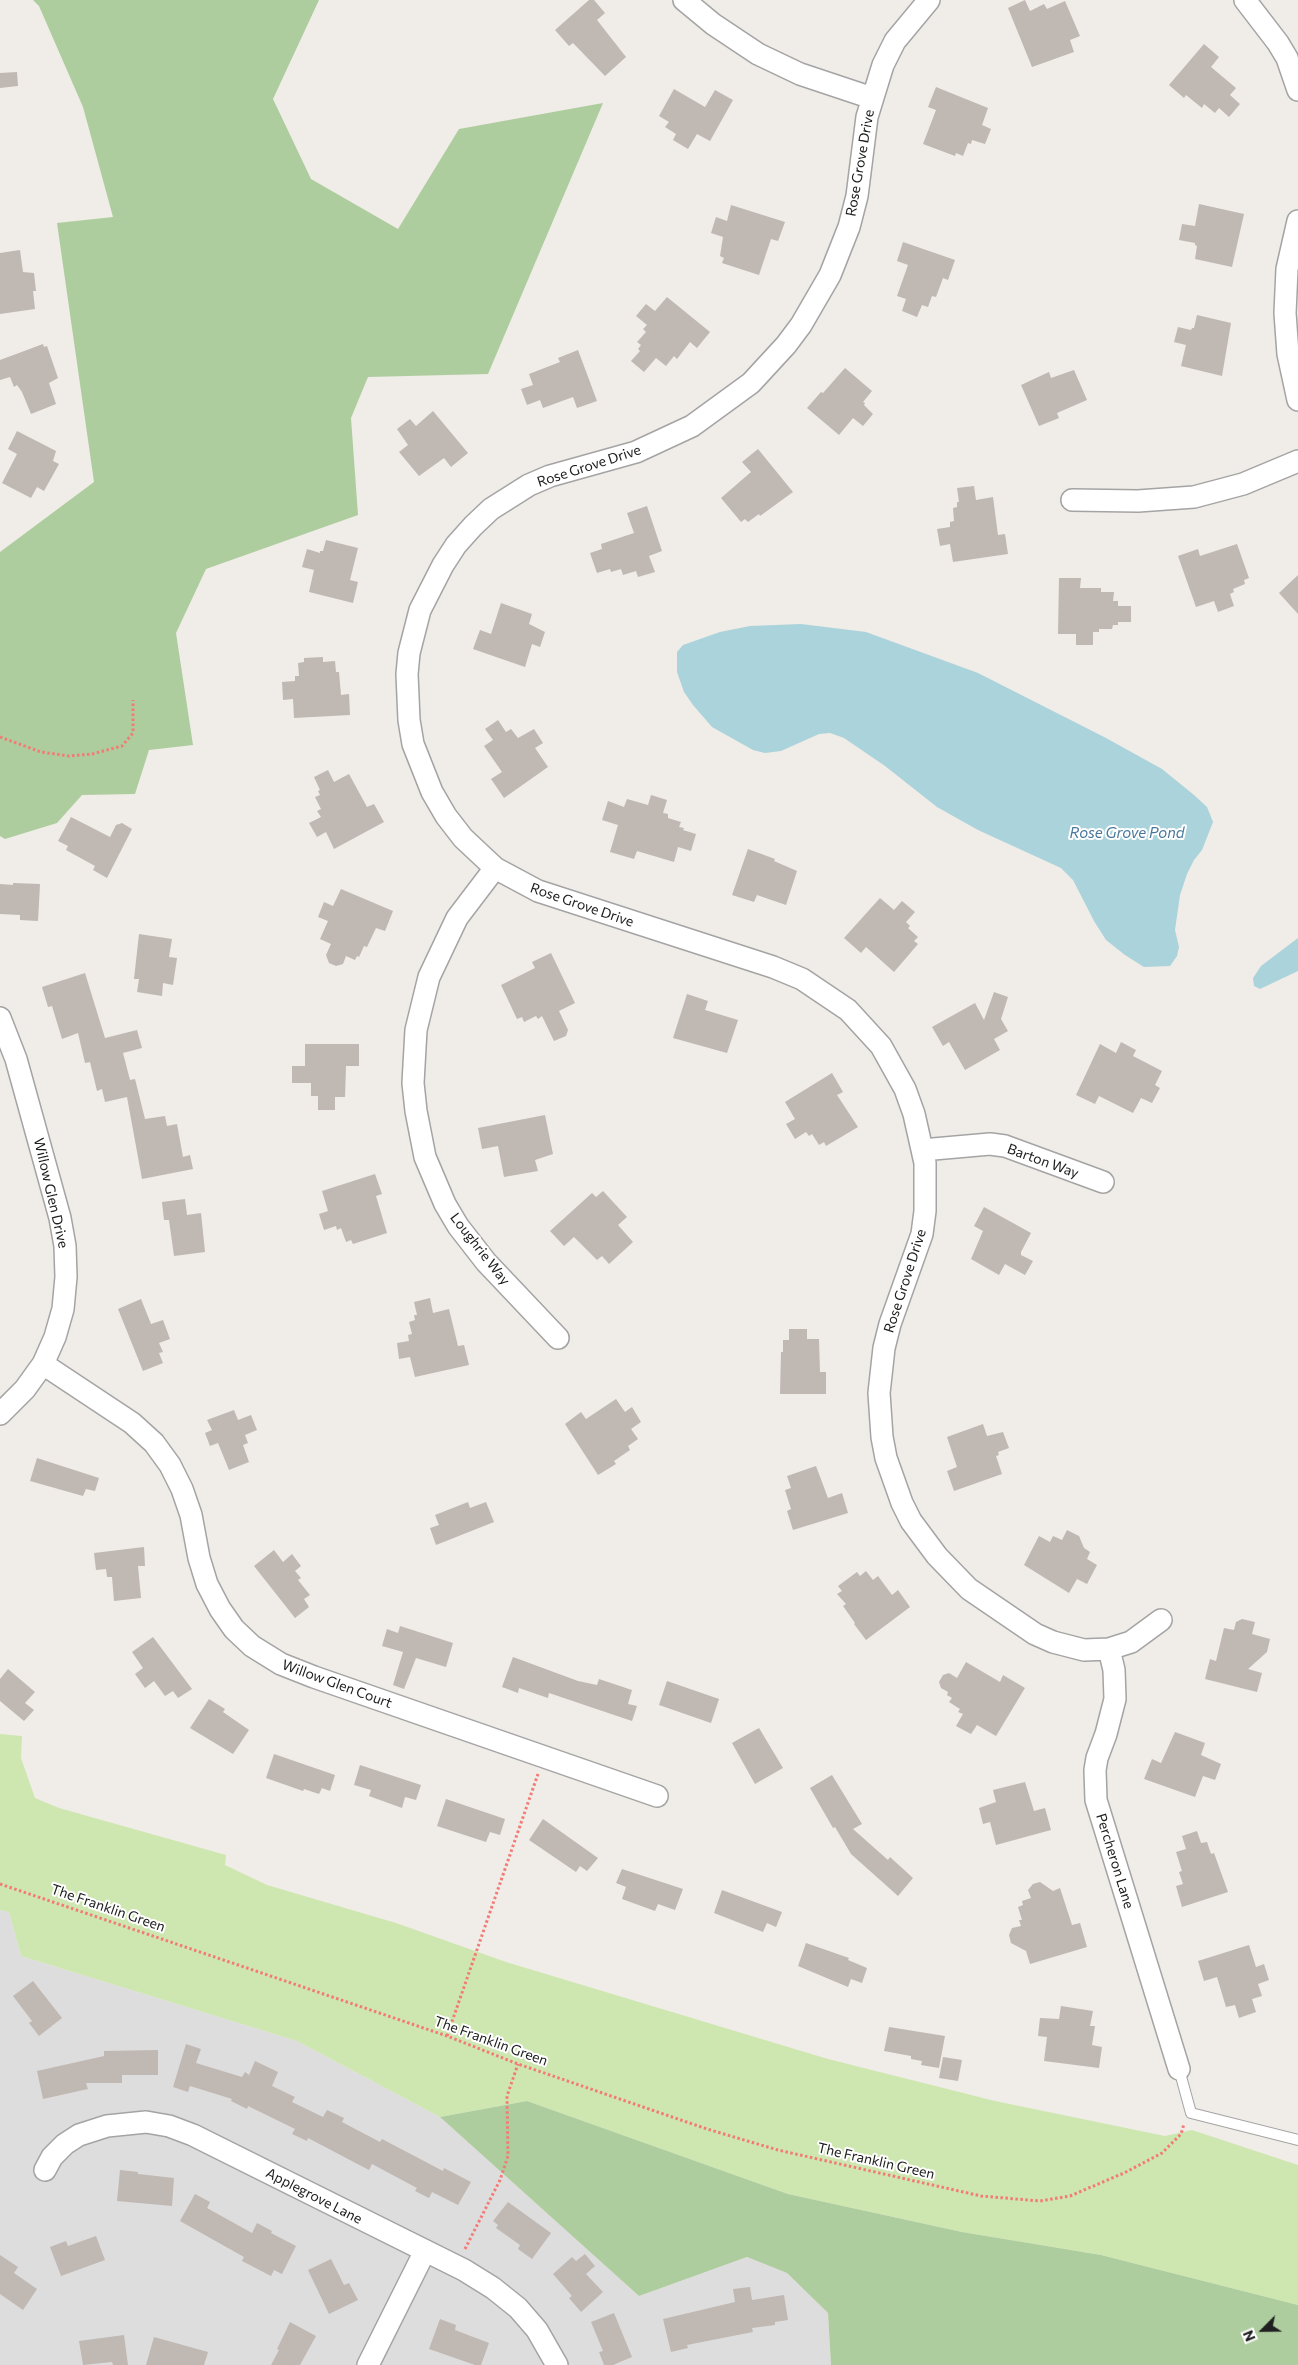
<!DOCTYPE html>
<style>
body{margin:0}
#map{position:relative;width:1298px;height:2365px;overflow:hidden;background:#f0ece7;font-family:Commissioner,sans-serif}
canvas{display:block}
.north{position:absolute;left:1238px;top:2305px;width:50px;height:50px;-webkit-text-stroke:4px #fff;paint-order:stroke;rotate:247deg;font-size:14px;font-weight:700;line-height:20px;text-align:center;color:#202020}
.north::after{content:'';display:block;margin:auto;width:18px;height:22px;background:#202020;clip-path:polygon(50% 0,100% 100%,50% 72%,0 100%)}
</style>
<div id="map">
<canvas width="1298" height="2365"></canvas>
<div class="north">N</div>
</div>
<script>
const context = document.querySelector('canvas').getContext('2d');
context.lineJoin = 'round';
function paint(path, color) { context.fillStyle = color; context.fill(path, 'evenodd'); }
const poly = rows => new Path2D(rows.map(r => 'M' + r).join(''));
function trace(path, color, width, dash) { context.strokeStyle = color; context.lineWidth = width; context.lineCap = dash ? 'butt' : 'round'; context.setLineDash(dash || []); context.stroke(path); }
function drawText(font, color, halo, rows, align = 'center') {
  context.font = font + ' Commissioner,sans-serif'; context.lineWidth = 4; context.setLineDash([]); context.textBaseline = 'middle'; context.strokeStyle = halo; context.fillStyle = color; for (const [text, x, y, turn = 0] of rows) {
    context.save(); context.translate(x, y); context.rotate((+turn || 0) * Math.PI / 180); context.textAlign = isNaN(turn) ? turn : align; if (halo) context.strokeText(text, 0, 0); context.fillText(text, 0, 0); context.restore();
  }
}
const residential = poly([
 [0,1910,9,1912,21,1956,297,2041,440,2117,639,2296,747,2257,787,2273,828,2313,831,2365,0,2365]
]);
const grass = poly([
 [0,1734,22,1736,21,1758,35,1798,59,1808,226,1855,225,1865,267,1885,396,1923,506,1962,828,2059,995,2101,1165,2136,1192,2130,1298,2165,1298,2305,1101,2255,962,2232,788,2194,527,2101,440,2117,297,2041,21,1956,9,1912,0,1910]
]);
const forest = poly([
 [33,0,319,0,273,99,311,179,398,229,459,129,603,103,488,374,368,377,351,418,358,515,206,569,176,633,193,745,149,750,135,794,82,795,57,823,5,839,0,836,0,552,94,482,57,223,113,217,83,107,39,6],
 [527,2101,788,2194,962,2232,1101,2255,1298,2305,1298,2365,831,2365,828,2313,787,2273,747,2257,639,2296,440,2117]
]);
const water = poly([
 [801,624,866,632,978,673,1106,738,1162,769,1194,795,1207,807,1213,822,1202,850,1194,860,1187,874,1180,895,1175,930,1179,947,1177,956,1170,966,1144,967,1125,955,1106,940,1094,921,1073,880,1061,868,978,830,937,807,885,766,844,738,830,733,819,734,781,751,765,753,753,750,712,727,693,705,684,692,677,672,677,652,683,645,720,632,750,626],
 [1298,938,1298,971,1260,989,1254,986,1253,978,1261,966]
]);
const building = poly([
 [589,0,594,0,605,13,597,20,626,57,605,76,573,43,569,46,555,30],
 [1025,0,1030,11,1044,4,1047,9,1065,1,1080,36,1070,40,1074,52,1032,67,1008,8],
 [1204,44,1219,57,1211,67,1236,88,1230,95,1240,104,1229,117,1219,108,1215,113,1204,104,1202,108,1186,95,1184,98,1169,85],
 [17,72,18,86,0,88,0,73],
 [936,87,988,108,982,125,991,129,985,144,972,140,971,144,968,143,963,156,956,153,955,156,923,144,936,110,928,107],
 [674,89,705,107,715,90,733,100,710,141,697,134,688,149,673,140,676,134,665,127,669,122,659,116],
 [1199,204,1244,214,1232,267,1195,259,1197,246,1195,245,1195,243,1179,240,1182,224,1195,226],
 [731,205,785,222,778,241,771,239,759,275,722,263,724,258,720,256,723,237,711,233,716,217,727,221],
 [903,242,955,260,948,280,943,278,936,297,932,296,928,307,922,305,917,317,902,311,906,299,897,296,908,265,897,261],
 [20,250,23,272,34,273,36,291,33,291,35,309,0,314,0,253],
 [667,297,710,332,697,348,690,342,677,359,674,356,666,366,656,358,644,372,631,361,640,351,638,349,641,345,637,342,646,332,643,329,647,325,636,316,646,304,655,311],
 [1197,315,1231,323,1222,376,1181,366,1186,345,1174,342,1178,327,1191,330,1192,328,1194,328],
 [43,344,44,347,47,346,58,378,49,383,56,404,31,414,22,392,17,385,14,387,10,377,0,380,0,360],
 [578,350,597,401,577,408,573,397,543,408,540,400,527,405,521,389,533,385,529,374,560,362,558,358],
 [845,368,872,391,863,402,865,403,864,405,873,414,863,426,853,418,839,435,807,408,821,392,823,393],
 [1074,370,1087,400,1057,413,1059,418,1039,426,1021,385,1049,372,1051,378],
 [433,411,468,453,451,467,444,458,419,476,399,452,408,445,397,429,410,419,416,426],
 [17,431,56,451,53,461,59,464,44,491,37,487,31,498,2,483,17,454,8,449],
 [758,449,793,492,760,516,759,514,748,522,745,519,741,522,721,498,751,472,742,462],
 [974,486,976,500,993,497,998,535,1005,534,1008,554,953,562,950,544,940,546,937,529,950,527,950,522,954,521,953,508,957,507,957,502,959,502,957,488],
 [647,506,662,551,649,556,655,572,638,577,636,571,623,575,621,569,611,572,610,569,597,573,590,553,602,549,601,544,634,533,627,513],
 [326,540,358,548,350,580,358,582,353,603,309,592,314,570,302,567,307,549,320,553,320,551,323,551],
 [1237,544,1249,578,1244,580,1245,584,1233,589,1234,592,1230,594,1234,606,1218,612,1214,601,1196,607,1178,556,1198,549,1200,556],
 [1298,575,1298,614,1279,593],
 [1059,578,1081,578,1080,588,1101,588,1101,592,1114,592,1113,601,1118,601,1118,606,1131,606,1131,622,1118,622,1118,625,1113,625,1112,629,1099,629,1099,632,1093,632,1093,645,1076,645,1076,634,1058,634],
 [501,603,532,614,529,624,545,632,540,647,532,644,525,667,473,649,480,630,491,634],
 [323,657,323,662,335,661,336,672,339,672,341,695,349,694,350,715,294,718,293,699,283,700,282,682,295,681,295,676,299,676,298,663,304,662,304,658],
 [498,720,506,732,511,729,518,738,534,729,543,743,535,748,548,767,504,798,491,779,502,772,484,746,493,740,485,729],
 [328,770,334,782,349,774,367,807,374,804,384,822,334,849,326,832,317,837,309,823,321,817,317,811,321,809,315,797,320,795,318,791,320,790,314,777],
 [651,795,667,800,663,813,668,814,668,818,681,822,679,827,684,828,683,830,696,834,691,851,678,847,674,862,637,851,634,859,610,852,618,825,602,820,608,801,624,807,627,799,648,805],
 [71,817,110,837,116,825,122,823,132,829,107,878,93,870,95,866,66,850,68,846,58,841],
 [748,849,775,859,774,861,797,871,786,905,757,895,754,902,732,895],
 [13,883,40,884,38,921,20,920,20,915,0,914,0,884,13,885],
 [341,889,393,911,385,931,376,928,367,947,364,946,359,957,357,956,355,960,346,956,343,964,336,966,329,963,326,955,331,944,320,939,328,921,318,917,324,902,333,906],
 [880,898,894,910,902,901,915,912,906,922,910,926,908,928,918,937,914,941,918,944,894,972,866,947,861,953,844,938],
 [139,934,172,939,169,957,177,958,173,985,163,983,162,996,137,992,139,979,134,979],
 [551,953,575,1003,559,1011,568,1030,566,1036,554,1041,542,1016,538,1019,536,1016,524,1022,522,1017,517,1019,501,985,535,968,532,962],
 [85,973,105,1038,137,1030,142,1048,123,1053,130,1080,135,1079,145,1119,165,1116,167,1126,177,1124,183,1157,190,1155,193,1169,142,1179,127,1097,105,1102,102,1089,97,1091,90,1062,85,1063,78,1033,62,1039,52,1006,48,1007,42,987],
 [994,992,1008,997,1001,1019,1008,1031,994,1039,1000,1050,965,1070,949,1042,943,1046,932,1027,975,1003,984,1020],
 [687,994,708,1001,705,1010,738,1020,727,1053,673,1038],
 [1121,1042,1136,1050,1133,1056,1162,1071,1155,1085,1160,1088,1152,1103,1141,1098,1133,1113,1099,1096,1095,1104,1076,1095,1100,1044,1116,1053],
 [305,1044,359,1044,359,1066,346,1066,345,1097,335,1097,335,1110,318,1110,318,1096,311,1096,311,1083,292,1083,292,1066,305,1066],
 [832,1073,843,1092,837,1095,858,1127,826,1146,824,1142,819,1145,812,1134,809,1136,806,1132,795,1139,786,1124,795,1119,785,1102],
 [545,1115,553,1154,535,1160,538,1171,504,1177,498,1146,482,1149,478,1128],
 [375,1174,382,1194,376,1196,387,1233,353,1244,351,1240,346,1242,341,1228,337,1230,336,1226,324,1230,319,1214,328,1211,322,1191],
 [603,1191,627,1217,618,1225,633,1242,609,1264,602,1256,597,1260,574,1237,564,1246,550,1231,592,1193,596,1197],
 [185,1199,187,1215,201,1213,205,1252,174,1256,169,1220,164,1220,162,1202],
 [984,1207,1031,1233,1021,1252,1021,1255,1033,1261,1025,1275,1005,1264,999,1275,971,1259,983,1231,974,1226],
 [430,1298,433,1313,449,1309,458,1346,464,1345,469,1365,415,1377,410,1357,399,1359,397,1343,409,1341,408,1335,412,1334,409,1322,415,1320,414,1315,417,1315,414,1302],
 [141,1299,151,1324,163,1320,170,1339,159,1343,163,1352,159,1353,163,1363,143,1371,118,1309],
 [789,1329,807,1329,807,1339,819,1339,820,1372,826,1372,826,1394,780,1394,781,1352,783,1352,783,1340,789,1340],
 [616,1399,625,1412,632,1407,641,1422,631,1429,638,1439,628,1446,630,1450,614,1461,616,1464,598,1475,565,1424,581,1412,586,1419],
 [234,1410,238,1420,251,1415,257,1430,245,1435,248,1443,243,1445,249,1462,229,1470,218,1443,210,1446,205,1433,212,1430,207,1420],
 [983,1424,987,1436,1003,1432,1009,1448,998,1452,999,1455,996,1456,1002,1474,954,1491,947,1471,957,1467,947,1437],
 [37,1458,99,1478,95,1491,86,1489,83,1496,30,1481],
 [816,1466,828,1498,842,1493,848,1513,793,1530,787,1511,791,1509,785,1490,791,1488,787,1476],
 [468,1502,470,1508,486,1502,494,1522,436,1545,430,1528,439,1525,435,1515],
 [1067,1530,1079,1536,1084,1548,1090,1552,1087,1559,1097,1565,1087,1584,1077,1579,1069,1593,1024,1565,1039,1536,1050,1542,1053,1536,1062,1540],
 [144,1547,145,1566,138,1566,141,1598,114,1601,112,1577,107,1577,106,1569,96,1570,94,1553],
 [274,1550,283,1562,292,1554,301,1566,295,1571,301,1578,298,1580,310,1595,304,1599,309,1607,295,1618,254,1566],
 [866,1571,873,1580,878,1576,892,1595,898,1590,910,1607,866,1640,854,1624,855,1623,843,1606,846,1604,837,1594,842,1591,838,1586,857,1572,860,1576],
 [1242,1619,1255,1622,1252,1634,1270,1639,1267,1652,1248,1669,1262,1673,1257,1692,1205,1679,1210,1659,1216,1661,1224,1628,1234,1630,1236,1622],
 [400,1626,453,1643,446,1667,416,1658,404,1689,393,1685,403,1652,382,1646,387,1629,398,1633],
 [153,1637,192,1689,178,1698,173,1691,165,1696,154,1681,145,1688,135,1674,143,1668,132,1652],
 [513,1657,578,1681,597,1685,599,1679,632,1690,628,1704,637,1706,632,1721,549,1693,548,1698,519,1688,518,1693,502,1687],
 [966,1662,1000,1682,1003,1675,1025,1688,996,1736,977,1725,971,1734,956,1726,963,1714,958,1712,960,1709,949,1702,952,1698,947,1695,948,1692,941,1688,939,1682,943,1675,949,1673,957,1678],
 [8,1669,35,1692,25,1703,34,1710,24,1721,0,1701,0,1679],
 [667,1681,719,1699,711,1723,659,1705],
 [209,1699,225,1709,223,1712,249,1730,233,1754,190,1728],
 [759,1728,783,1768,755,1784,732,1743],
 [1175,1732,1205,1743,1201,1755,1221,1764,1215,1780,1203,1776,1195,1797,1144,1779,1152,1759,1161,1763],
 [274,1754,335,1775,330,1791,322,1788,319,1794,304,1789,303,1791,266,1778],
 [360,1765,421,1785,416,1800,405,1797,402,1808,369,1796,371,1790,354,1785],
 [832,1775,862,1824,853,1829,888,1860,890,1857,913,1878,898,1896,851,1854,835,1827,833,1828,810,1788],
 [1025,1782,1034,1811,1045,1808,1051,1830,996,1845,990,1822,983,1824,979,1808,996,1802,993,1790],
 [446,1799,505,1819,500,1835,490,1832,486,1842,437,1826],
 [543,1819,598,1858,587,1871,580,1866,576,1872,529,1840],
 [1197,1831,1201,1843,1207,1842,1211,1854,1214,1853,1228,1892,1182,1907,1176,1886,1183,1884,1179,1872,1182,1871,1176,1852,1186,1849,1182,1836],
 [622,1869,683,1889,675,1910,658,1904,655,1911,622,1899,626,1887,616,1883],
 [1040,1882,1053,1891,1060,1888,1072,1925,1080,1923,1087,1947,1030,1964,1026,1951,1011,1943,1009,1935,1012,1928,1021,1926,1019,1920,1022,1920,1018,1907,1023,1905,1022,1901,1031,1898,1028,1890,1033,1884],
 [722,1890,782,1912,776,1927,767,1923,763,1932,714,1913],
 [806,1943,849,1958,848,1960,867,1968,862,1983,851,1979,848,1987,798,1966],
 [1249,1945,1256,1967,1264,1964,1269,1980,1258,1984,1262,1996,1252,1999,1256,2012,1239,2018,1235,2005,1226,2007,1217,1977,1204,1981,1198,1961],
 [33,1981,62,2018,39,2036,29,2023,32,2021,13,1996],
 [1061,2006,1093,2011,1090,2026,1095,2026,1092,2045,1102,2047,1099,2068,1044,2061,1047,2037,1038,2036,1040,2018,1059,2019],
 [889,2027,945,2036,939,2068,921,2065,922,2061,911,2059,911,2056,884,2051],
 [186,2044,201,2049,196,2063,242,2077,245,2072,249,2075,255,2061,278,2072,272,2086,295,2097,292,2102,323,2117,327,2110,344,2118,342,2122,380,2142,382,2139,443,2171,444,2168,471,2182,458,2205,432,2192,429,2198,415,2191,417,2188,372,2164,369,2170,308,2138,307,2141,292,2134,295,2129,248,2106,247,2109,231,2101,232,2099,190,2086,188,2092,173,2087],
 [158,2050,158,2075,122,2075,122,2083,86,2083,88,2089,43,2099,37,2071,104,2056,104,2051],
 [943,2057,962,2060,958,2081,939,2078],
 [120,2170,138,2172,138,2174,174,2178,172,2206,117,2201],
 [195,2194,210,2202,207,2208,252,2233,257,2223,272,2231,271,2233,296,2246,282,2274,274,2270,271,2276,242,2261,244,2257,180,2221],
 [508,2202,551,2233,532,2259,518,2249,520,2245,496,2228,498,2225,493,2221],
 [96,2236,105,2260,61,2276,50,2247,66,2241,68,2246],
 [585,2254,595,2266,586,2274,603,2292,581,2312,569,2298,572,2296,553,2274,572,2257,576,2261],
 [0,2255,18,2267,14,2273,37,2289,23,2310,0,2294],
 [331,2259,344,2285,349,2283,358,2300,329,2314,308,2270],
 [750,2287,752,2300,784,2295,788,2320,775,2322,775,2325,752,2328,753,2332,687,2345,688,2348,671,2352,663,2319,735,2302,733,2289],
 [614,2313,632,2357,613,2365,604,2365,599,2352,603,2351,591,2322],
 [440,2319,456,2325,455,2330,489,2343,481,2365,475,2365,429,2349],
 [290,2322,316,2336,300,2365,271,2365,279,2350,277,2349],
 [124,2335,128,2365,113,2365,112,2362,83,2365,79,2341],
 [154,2337,208,2352,204,2365,146,2365]
]);
const path = poly([
 [0,737,41,752,69,756,92,754,122,746,133,733,133,700],
 [0,1884,447,2036,518,2064,707,2129,778,2150,981,2196,1040,2201,1070,2196,1124,2173,1162,2153,1181,2134,1184,2124],
 [447,2036,538,1774],
 [465,2249,500,2180,508,2156,507,2096,518,2064]
]);
const lane = poly([
 [1179,2069,1191,2113,1298,2140]
]);
const street = poly([
 [684,0,713,24,758,54,800,74,872,98],
 [929,0,895,41,883,65,867,117,857,196,849,227,830,275,801,325,786,345,751,383,692,426,636,452,550,476,529,485,491,509,473,526,456,545,443,565,420,610,409,653,407,674,409,720,413,744,432,792,446,816,463,838,495,868,538,891,773,967,802,979,848,1010,881,1046,905,1089,914,1114,925,1163,925,1211,922,1234,890,1324,884,1348,879,1393,882,1437,886,1458,902,1503,911,1521,937,1556,969,1589,1035,1634,1053,1642,1084,1650,1109,1649,1131,1642,1161,1620],
 [1245,0,1278,43,1287,58,1298,90],
 [1298,221,1287,269,1285,313,1288,354,1298,400],
 [1072,500,1138,501,1194,497,1243,484,1298,461],
 [495,868,457,918,429,977,416,1030,413,1083,416,1111,425,1157,445,1204,458,1226,486,1262,558,1338],
 [0,1018,16,1059,60,1218,65,1246,66,1277,63,1309,55,1337,43,1364,25,1389,0,1414],
 [922,1150,990,1144,1005,1146,1103,1182],
 [43,1364,132,1423,154,1443,170,1465,182,1489,191,1515,199,1558,207,1584,220,1609,234,1629,252,1646,281,1664,314,1677,657,1796],
 [1109,1649,1114,1670,1115,1699,1106,1734,1097,1758,1095,1770,1096,1800,1179,2069],
 [45,2170,52,2157,65,2144,79,2135,107,2126,146,2122,169,2126,193,2135,464,2270,493,2288,518,2308,537,2330,557,2365],
 [368,2365,425,2251]
]);
const streetNames = [
 ["Rose Grove Drive",860,163,-80],
 ["Rose Grove Drive",589,466,-18],
 ["Rose Grove Drive",582,905,19],
 ["Barton Way",1043,1161,20],
 ["Willow Glen Drive",51,1193,77],
 ["Loughrie Way",480,1249,52],
 ["Rose Grove Drive",905,1281,-72],
 ["Willow Glen Court",337,1684,20],
 ["Percheron Lane",1115,1861,73],
 ["The Franklin Green",108,1908,19],
 ["The Franklin Green",491,2041,20],
 ["The Franklin Green",876,2161,13],
 ["Applegrove Lane",314,2196,27]
];
const waterNames = [
 ["Rose Grove Pond",1127,833]
];
paint(residential, '#dedddd');
paint(grass, '#cee7b0');
paint(forest, '#aecd9e');
paint(water, '#aad3db');
paint(building, '#c0b8b3');
trace(lane, '#a4a4a4', 12);
trace(street, '#a4a4a4', 24);
trace(path, '#f37b75', 3, [2.5, 2.5]);
trace(lane, '#fff', 10);
trace(street, '#fff', 21);
drawText('14px', '#202020', '#fff', streetNames);
drawText('italic 15px', '#4a789c', '#fff', waterNames);
</script>
